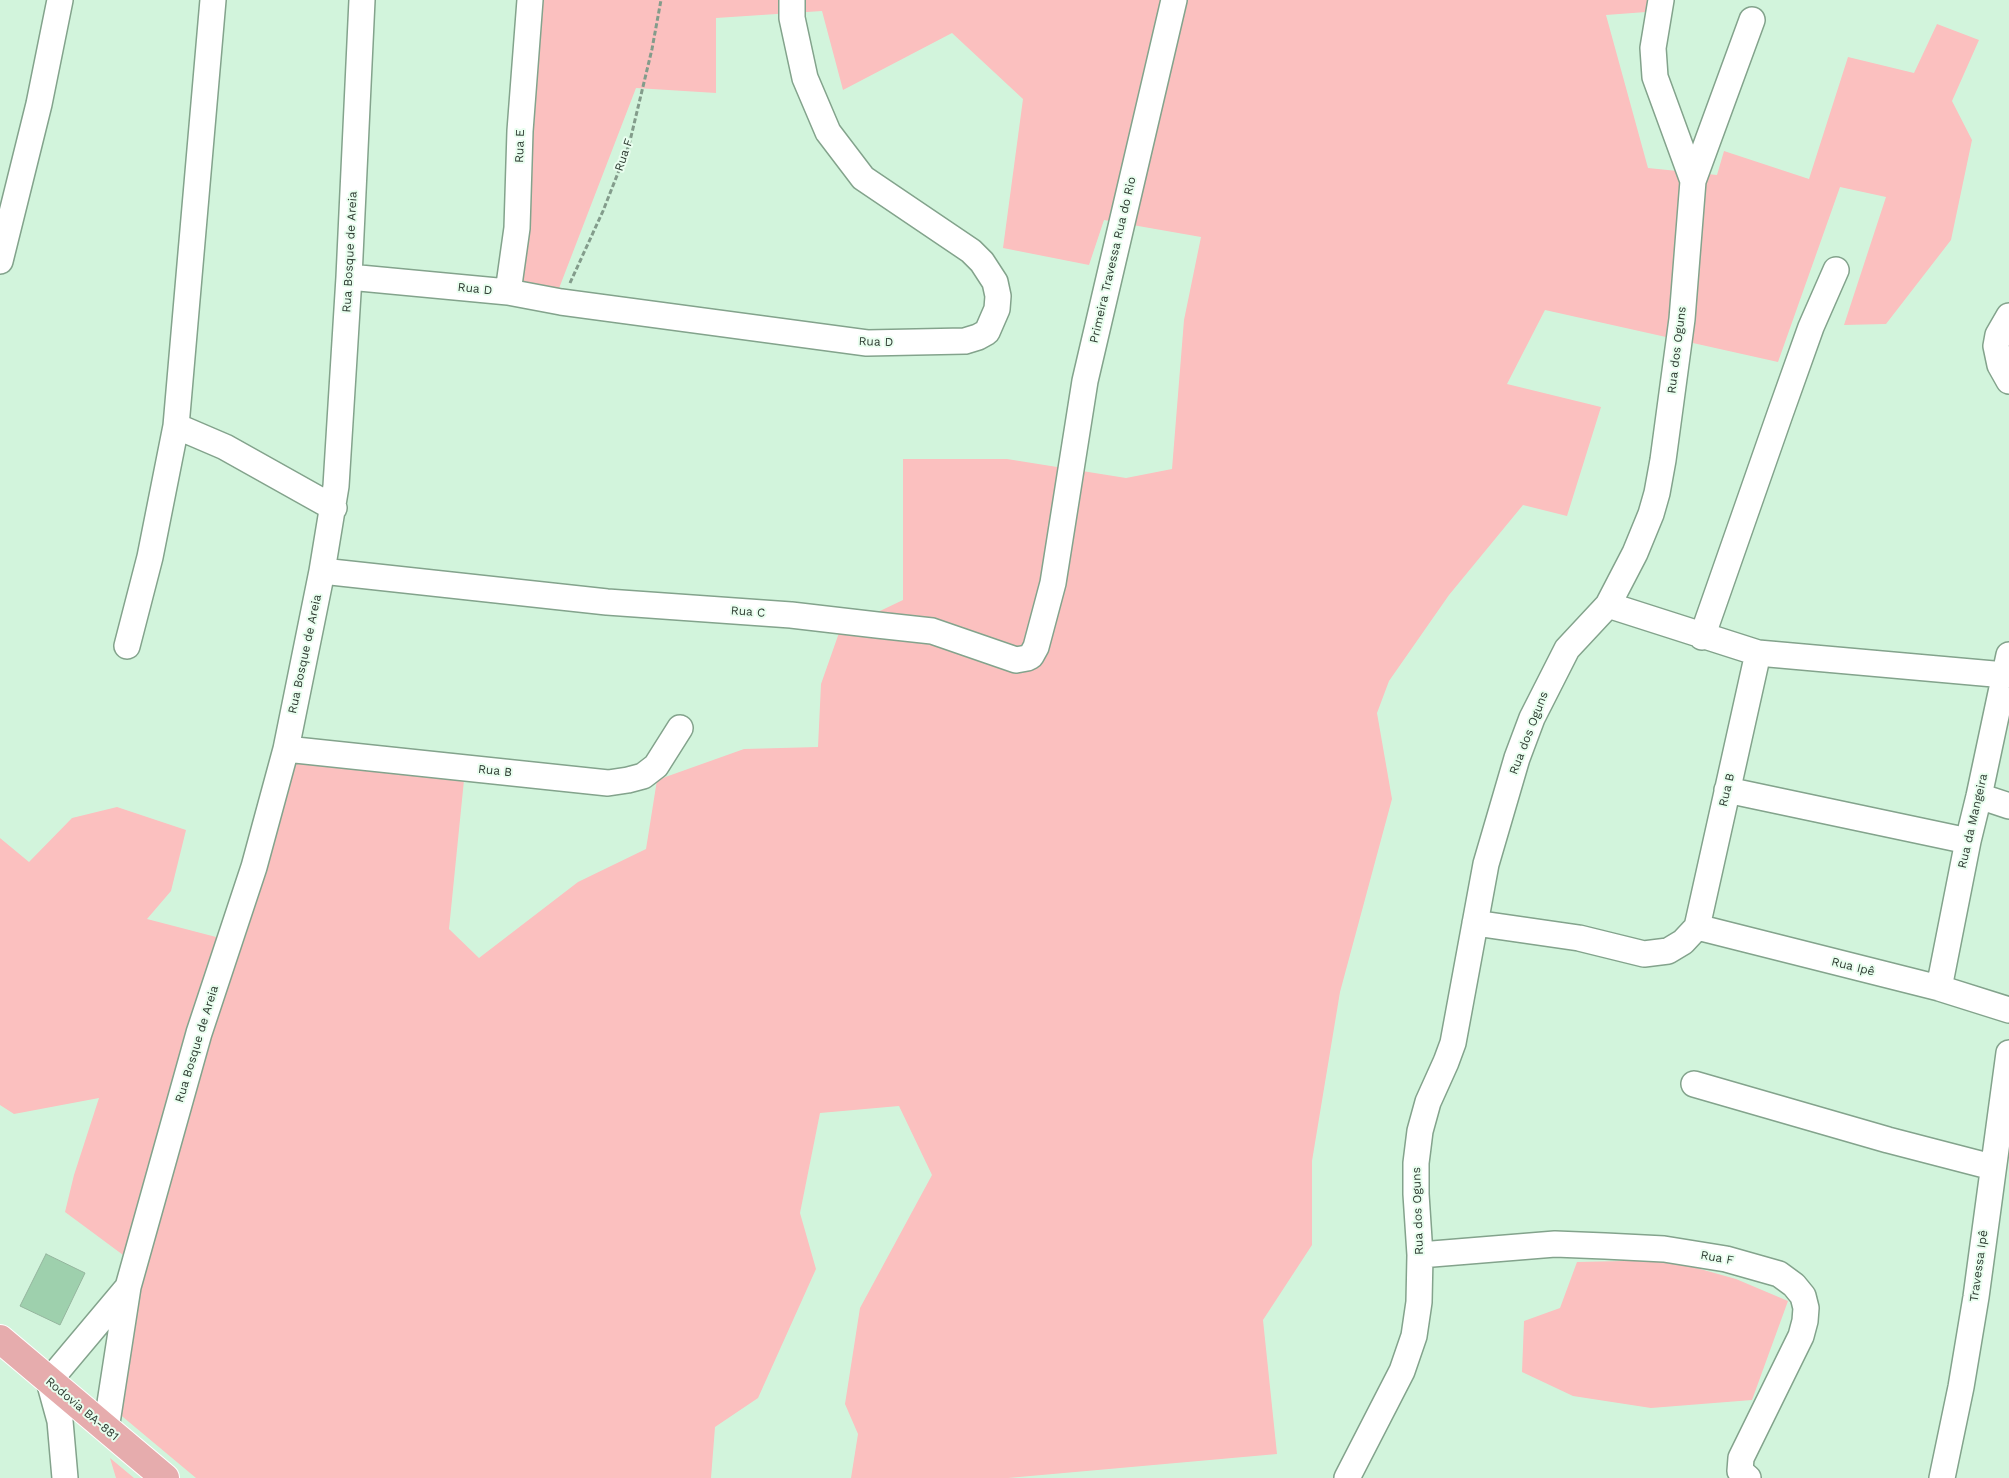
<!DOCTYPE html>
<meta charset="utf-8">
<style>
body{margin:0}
canvas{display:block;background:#d2f4dc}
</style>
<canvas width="2009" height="1478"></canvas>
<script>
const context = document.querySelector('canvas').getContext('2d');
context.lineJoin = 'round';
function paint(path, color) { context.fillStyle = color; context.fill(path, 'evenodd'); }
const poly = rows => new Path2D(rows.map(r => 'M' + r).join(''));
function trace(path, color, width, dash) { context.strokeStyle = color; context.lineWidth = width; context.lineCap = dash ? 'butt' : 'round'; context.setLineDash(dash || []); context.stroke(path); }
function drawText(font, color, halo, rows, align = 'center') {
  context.font = font + ' "Work Sans",sans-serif'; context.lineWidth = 4; context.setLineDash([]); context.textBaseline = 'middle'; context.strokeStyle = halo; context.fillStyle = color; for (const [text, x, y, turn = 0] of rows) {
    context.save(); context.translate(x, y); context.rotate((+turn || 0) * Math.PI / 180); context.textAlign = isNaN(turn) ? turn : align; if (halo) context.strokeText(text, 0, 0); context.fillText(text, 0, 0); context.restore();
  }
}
const green = poly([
 [538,0,1648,0,1646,12,1606,15,1648,168,1717,175,1724,151,1809,179,1848,57,1914,73,1937,24,1979,40,1952,101,1972,140,1951,240,1886,324,1844,325,1886,197,1840,187,1778,362,1545,310,1507,384,1601,407,1567,516,1523,505,1449,595,1389,681,1377,713,1392,799,1340,992,1312,1161,1312,1245,1263,1320,1277,1454,1008,1478,851,1478,858,1434,845,1404,860,1308,932,1175,899,1106,820,1113,800,1213,816,1269,758,1398,715,1427,711,1478,196,1478,117,1412,142,1269,65,1212,74,1175,99,1098,14,1114,0,1105,0,838,29,862,72,818,117,807,186,830,171,891,147,919,243,944,267,867,292,760,464,780,449,929,479,958,578,882,646,849,657,780,744,749,818,747,821,684,840,630,903,600,903,459,1007,459,1126,478,1172,469,1184,320,1201,237,1104,220,1089,265,1003,248,1023,99,952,33,843,90,822,11,716,18,716,93,636,88,558,291,522,282],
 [1668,1260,1736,1279,1788,1301,1752,1400,1651,1408,1573,1396,1522,1372,1524,1321,1560,1308,1577,1262],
 [110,1458,134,1478,116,1478]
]);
const building = poly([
 [46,1254,85,1273,60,1325,20,1306,46,1254]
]);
const path = poly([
 [570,283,603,211,629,145,652,49,661,0]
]);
const minor = poly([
 [1693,181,1752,20],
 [0,261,39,104,60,0],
 [349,277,508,292,561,302,867,343,965,341,978,337,987,332,997,309,998,296,995,282,982,262,971,251,863,178,828,132,805,78,792,18,792,0],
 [508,292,517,228,520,131,530,0],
 [2009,316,1998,335,1996,346,2000,365,2009,381],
 [176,426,225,447,334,508],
 [322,571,607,602,791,615,877,625,932,631,1016,660,1027,658,1031,656,1036,647,1053,583,1085,381,1174,0],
 [1608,605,1758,653,2005,675],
 [1702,637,1780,414,1811,327,1836,270],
 [127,646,150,557,176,426,213,0],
 [286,749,608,783,628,780,643,776,656,766,680,728],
 [1727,790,1968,841],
 [1979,796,2009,806],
 [1475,923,1579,938,1644,954,1668,951,1683,942,1697,927],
 [1697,927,1939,988,2009,1010],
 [1697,927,1758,653],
 [1939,988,1968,841,1979,796,2009,655],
 [1694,1084,1888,1140,1992,1167],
 [1420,1255,1555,1244,1605,1246,1664,1249,1726,1259,1779,1274,1794,1285,1803,1296,1806,1308,1805,1321,1801,1336,1741,1458,1740,1471,1748,1478],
 [106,1429,128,1287,199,1033,254,867,286,749,322,571,336,486,349,277,362,0],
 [65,1478,60,1421,49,1381,128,1287],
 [1347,1478,1402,1371,1414,1336,1419,1302,1420,1255,1416,1194,1416,1163,1420,1131,1428,1102,1446,1062,1453,1043,1486,864,1517,758,1532,718,1567,649,1608,605,1635,553,1651,514,1657,493,1663,460,1682,319,1693,181,1655,77,1653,48,1661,0],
 [1942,1478,1961,1387,1976,1297,2009,1053]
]);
const major = poly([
 [0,1339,165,1478]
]);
const streetNames = [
 ["Rua E",520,146,-88],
 ["Rua F",624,155,-71],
 ["Rua Bosque de Areia",350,252,-87],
 ["Primeira Travessa Rua do Rio",1113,260,-77],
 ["Rua D",475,289,6],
 ["Rua D",876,342,2],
 ["Rua dos Oguns",1677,350,-83],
 ["Rua C",748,612,4],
 ["Rua Bosque de Areia",305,654,-78],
 ["Rua dos Oguns",1529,733,-69],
 ["Rua B",495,771,6],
 ["Rua B",1727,790,-77],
 ["Rua da Mangeira",1973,821,-77],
 ["Rua Ipê",1853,967,14],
 ["Rua Bosque de Areia",197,1044,-73],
 ["Rua dos Oguns",1418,1211,-92],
 ["Rua F",1717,1258,10],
 ["Travessa Ipê",1979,1266,-82],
 ["Rodovia BA-881",82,1409,40]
];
paint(green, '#fbc0bf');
paint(building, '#9ed0ad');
trace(building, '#95b59e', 1);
trace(minor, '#83a38c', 28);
trace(major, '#fff', 30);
trace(path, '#839c8b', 3, [5, 2.5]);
trace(minor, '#fff', 25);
trace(major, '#e6acad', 28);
drawText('12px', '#2e3c32', '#e9feef', streetNames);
</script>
